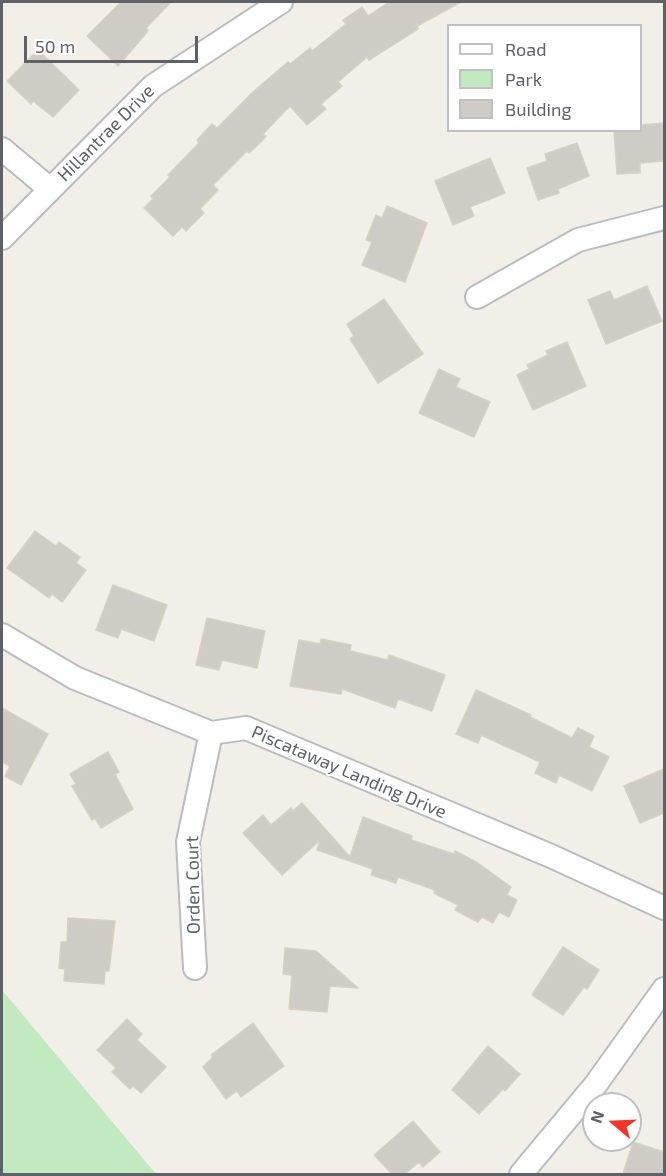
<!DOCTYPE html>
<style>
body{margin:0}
#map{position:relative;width:666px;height:1176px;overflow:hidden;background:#f1efe7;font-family:"Exo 2",sans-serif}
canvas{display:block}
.frame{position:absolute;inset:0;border:3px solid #5e6268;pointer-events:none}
.legend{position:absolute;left:447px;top:24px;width:195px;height:108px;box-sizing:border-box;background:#fff;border:2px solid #bfc0c3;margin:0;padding:8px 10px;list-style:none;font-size:18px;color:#5e6268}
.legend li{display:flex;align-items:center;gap:12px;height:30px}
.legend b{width:30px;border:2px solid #bfc0c3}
.north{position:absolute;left:582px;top:1092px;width:60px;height:60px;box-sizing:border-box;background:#fff;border:2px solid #bfc0c3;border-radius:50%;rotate:289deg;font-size:16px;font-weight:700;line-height:24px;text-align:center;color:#5e6268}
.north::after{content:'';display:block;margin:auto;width:21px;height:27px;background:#f83326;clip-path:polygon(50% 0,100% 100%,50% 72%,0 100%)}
.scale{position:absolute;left:24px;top:36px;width:174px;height:27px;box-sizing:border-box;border:3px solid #5e6268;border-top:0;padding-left:8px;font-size:18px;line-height:21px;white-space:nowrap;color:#5e6268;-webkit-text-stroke:4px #fff;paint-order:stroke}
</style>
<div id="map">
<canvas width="666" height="1176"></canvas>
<div class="frame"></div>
<ul class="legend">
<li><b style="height:8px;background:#fff"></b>Road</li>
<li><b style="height:16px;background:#c2eac1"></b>Park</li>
<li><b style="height:16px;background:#cfccc5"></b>Building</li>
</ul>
<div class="north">N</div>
<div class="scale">50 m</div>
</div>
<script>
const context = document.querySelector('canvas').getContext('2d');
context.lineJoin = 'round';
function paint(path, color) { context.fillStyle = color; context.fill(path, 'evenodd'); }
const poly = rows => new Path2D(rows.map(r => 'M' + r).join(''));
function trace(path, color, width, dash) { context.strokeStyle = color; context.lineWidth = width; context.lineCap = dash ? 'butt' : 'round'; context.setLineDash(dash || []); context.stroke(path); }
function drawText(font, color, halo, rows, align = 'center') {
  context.font = font + ' "Exo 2",sans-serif'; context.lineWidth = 4.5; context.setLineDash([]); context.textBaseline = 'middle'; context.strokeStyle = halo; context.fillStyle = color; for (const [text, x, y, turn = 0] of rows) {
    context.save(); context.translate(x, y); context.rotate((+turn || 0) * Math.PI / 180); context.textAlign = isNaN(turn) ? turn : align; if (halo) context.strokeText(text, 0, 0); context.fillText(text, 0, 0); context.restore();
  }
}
const green = poly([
 [2,990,156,1174,2,1174]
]);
const building = poly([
 [121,2,171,2,146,28,148,31,118,66,87,36,121,2],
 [389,2,461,2,417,26,418,29,369,60,367,57,338,82,342,86,321,104,326,109,307,125,290,106,263,134,266,136,262,141,249,153,247,151,213,185,218,190,200,209,204,213,186,231,182,227,173,236,144,208,153,199,151,196,170,177,168,175,199,143,197,140,212,124,217,128,253,92,288,62,290,64,310,48,312,51,346,24,343,20,362,7,368,16,389,2],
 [38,50,79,90,53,117,33,101,31,104,7,81,38,50],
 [664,123,664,161,640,163,640,173,617,174,614,130,640,130,640,125,664,123],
 [577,143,589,176,558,189,559,193,538,200,527,168,547,161,545,154,577,143],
 [490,158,505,193,470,207,474,216,453,225,435,181,490,158],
 [387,206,427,223,405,282,362,265,372,242,366,240,376,215,382,218,387,206],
 [647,286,662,321,606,344,588,300,610,291,614,300,647,286],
 [384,299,423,354,378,383,350,339,354,336,347,324,384,299],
 [567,342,586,386,533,410,517,375,529,369,527,365,548,355,546,351,567,342],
 [439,369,460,379,456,387,490,402,474,437,419,413,439,369],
 [35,531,56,546,59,542,80,557,76,563,86,570,62,602,52,594,49,598,7,568,35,531],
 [113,585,167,605,154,641,121,629,118,638,96,630,113,585],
 [207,618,265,631,257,668,222,660,219,670,196,665,207,618],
 [321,639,351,645,350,651,388,660,389,655,445,675,432,711,398,699,395,708,342,689,341,694,290,686,299,640,320,644,321,639],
 [476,690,531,715,530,717,572,738,578,728,594,736,589,747,609,757,592,791,559,775,556,783,535,773,540,762,481,735,478,743,456,734,476,690],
 [2,708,48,734,21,785,5,776,10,766,2,762,2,708],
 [108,752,119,772,115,774,133,809,101,828,95,818,92,820,72,786,76,784,70,774,108,752],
 [664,769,664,813,640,823,624,786,664,769],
 [302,803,350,857,363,817,412,836,411,840,454,854,455,851,478,863,511,887,507,895,517,900,509,917,499,912,493,923,482,917,478,922,455,910,458,905,434,893,435,890,398,877,396,883,371,875,373,869,317,850,320,840,282,875,243,833,263,815,271,825,291,808,293,811,302,803],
 [68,918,115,921,109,971,105,971,104,984,64,981,65,969,59,968,61,942,67,942,68,918],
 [563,947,599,970,587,989,584,987,563,1015,532,995,563,947],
 [285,948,316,951,358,988,330,986,327,1012,289,1009,292,975,283,974,285,948],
 [127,1019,142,1034,137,1040,166,1067,141,1093,133,1086,130,1089,112,1072,116,1068,97,1050,127,1019],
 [253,1023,284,1066,241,1097,237,1091,226,1099,203,1067,213,1057,211,1055,253,1023],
 [488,1046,520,1074,505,1091,503,1089,479,1114,452,1090,488,1046],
 [413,1121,440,1152,423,1167,419,1162,405,1174,392,1174,374,1155,413,1121],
 [633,1142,664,1152,664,1174,623,1174,633,1142]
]);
const minor = poly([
 [2,149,50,189],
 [2,238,153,86,281,2],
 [477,297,578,240,664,218],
 [2,635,75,678,211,733,246,728,551,856,664,908],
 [195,968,188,842,211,733],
 [521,1174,596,1084,664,989]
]);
const streetNames = [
 ["Hillantrae Drive",106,133,-45],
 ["Piscataway Landing Drive",349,772,23],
 ["Orden Court",193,885,-91]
];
paint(green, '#c2eac1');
paint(building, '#cfccc5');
trace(building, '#d7d1c4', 1.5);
trace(minor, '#b9bcc1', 26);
trace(minor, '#fff', 22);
drawText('18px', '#5e6268', '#fff', streetNames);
</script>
